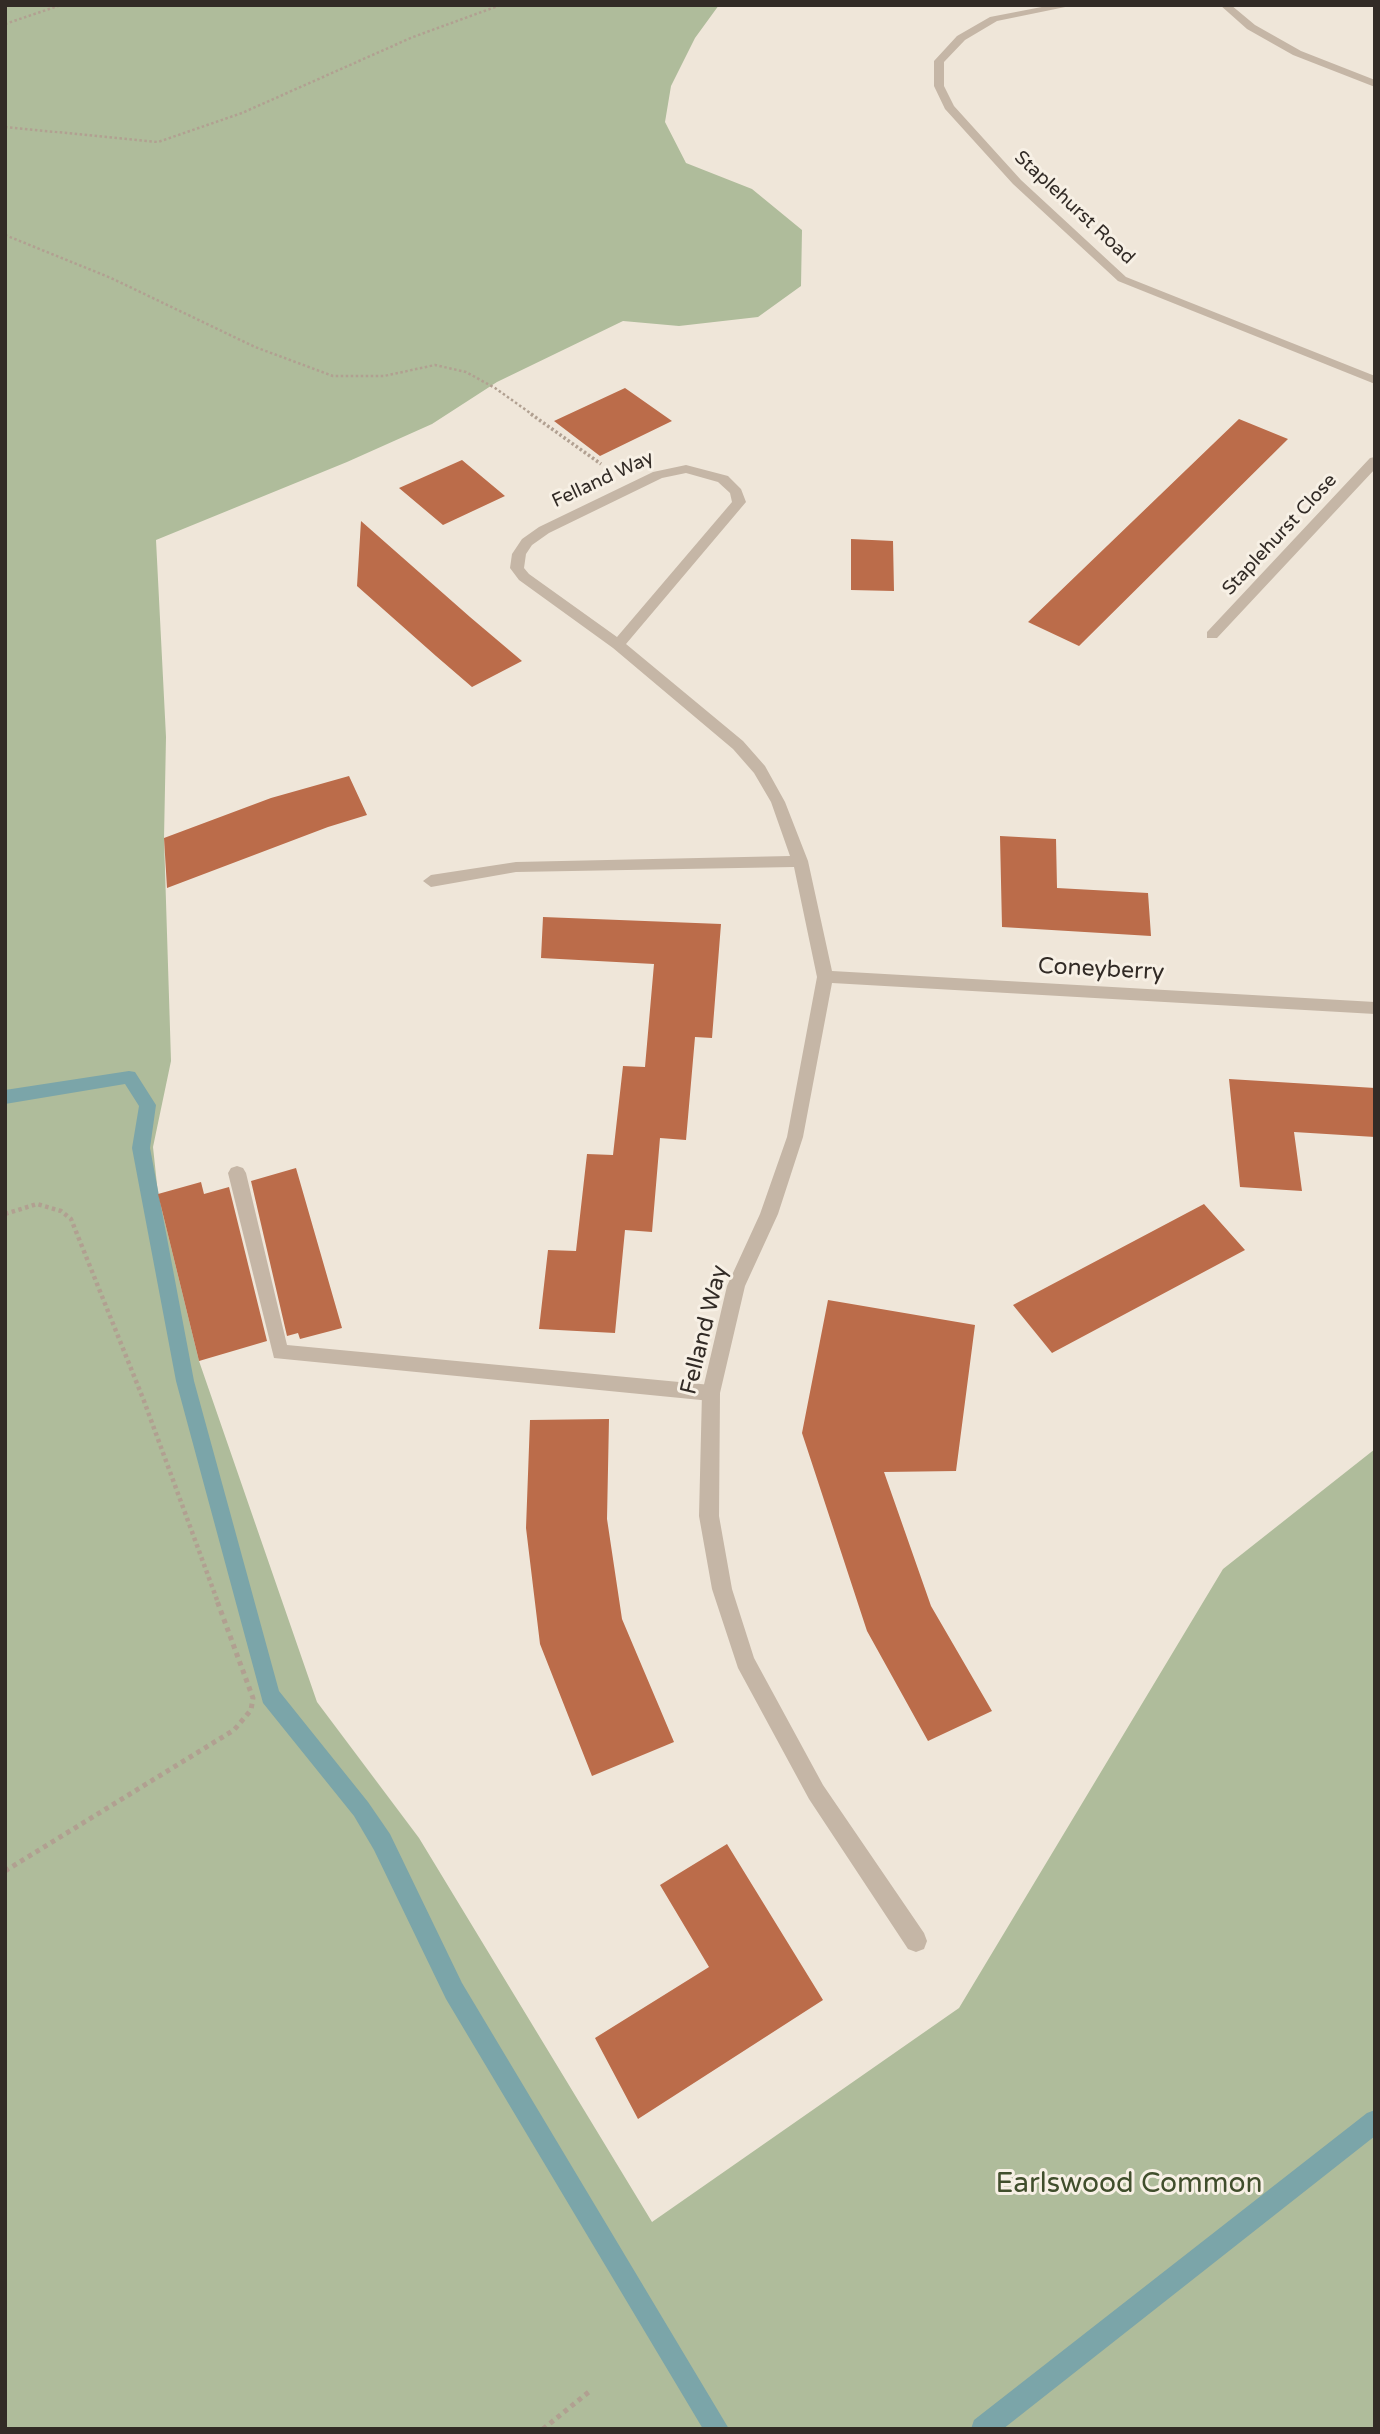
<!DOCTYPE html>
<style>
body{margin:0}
#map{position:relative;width:1380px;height:2434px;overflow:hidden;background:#efe6d9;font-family:"Varela Round",sans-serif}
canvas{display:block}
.frame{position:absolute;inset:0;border:7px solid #322b26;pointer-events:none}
</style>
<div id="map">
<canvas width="1380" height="2434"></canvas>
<div class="frame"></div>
</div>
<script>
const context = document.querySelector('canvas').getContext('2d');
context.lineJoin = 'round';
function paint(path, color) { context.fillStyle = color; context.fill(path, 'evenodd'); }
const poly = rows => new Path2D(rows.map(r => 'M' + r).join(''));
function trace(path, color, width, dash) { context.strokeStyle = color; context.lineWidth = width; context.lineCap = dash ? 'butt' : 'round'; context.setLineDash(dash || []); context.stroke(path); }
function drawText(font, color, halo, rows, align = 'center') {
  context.font = font + ' "Varela Round",sans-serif'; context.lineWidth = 6; context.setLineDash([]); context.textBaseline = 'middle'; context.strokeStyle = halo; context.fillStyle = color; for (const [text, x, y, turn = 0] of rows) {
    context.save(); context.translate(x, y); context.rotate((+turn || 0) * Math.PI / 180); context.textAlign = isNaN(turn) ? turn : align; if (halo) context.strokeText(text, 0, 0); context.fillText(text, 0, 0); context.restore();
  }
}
const green = poly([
 [5,5,719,5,695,38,671,86,665,122,686,163,752,189,802,230,801,286,758,317,679,326,623,321,497,382,432,424,347,462,156,540,166,737,164,838,171,1061,153,1147,158,1194,199,1361,317,1702,419,1838,652,2222,959,2008,1223,1569,1375,1449,1375,2429,5,2429]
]);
const stream = poly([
 [129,1071,135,1072,156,1105,150,1148,194,1381,279,1691,368,1802,390,1834,462,1983,729,2429,703,2429,446,1999,374,1850,354,1816,263,1703,176,1381,132,1148,139,1106,125,1084,5,1104,5,1090,129,1071],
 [1375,2110,1375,2136,1003,2429,971,2429,974,2420,1367,2113,1375,2110]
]);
const building = poly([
 [625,388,672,421,600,456,554,421],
 [1239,419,1288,439,1079,646,1028,622],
 [462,460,505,496,443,525,399,488],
 [361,521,470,617,522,661,472,687,436,656,357,586],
 [851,539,893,541,894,591,851,590],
 [349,776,367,815,328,827,167,888,164,838,271,798],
 [1000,836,1056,839,1057,888,1148,893,1151,936,1002,927],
 [543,917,721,924,712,1038,695,1037,686,1140,660,1138,652,1232,625,1230,615,1333,539,1329,548,1250,576,1251,587,1154,613,1155,623,1066,645,1067,654,964,541,958],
 [1229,1079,1375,1088,1375,1137,1294,1132,1302,1191,1240,1187],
 [296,1168,342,1328,300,1339,298,1333,287,1336,251,1181],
 [201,1182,204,1194,229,1187,267,1341,199,1361,158,1194],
 [1204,1204,1245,1250,1052,1353,1013,1305],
 [828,1300,975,1325,956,1471,884,1472,931,1606,992,1711,928,1741,867,1631,802,1433],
 [609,1419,607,1519,622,1619,674,1742,592,1776,540,1644,526,1528,530,1420],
 [727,1844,823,2000,638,2119,595,2038,709,1967,660,1885]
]);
const pathFar3 = poly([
 [5,24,61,5],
 [5,127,158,142,242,113,413,37,498,6],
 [5,235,111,278,255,347,333,376,384,376,435,365,466,372,495,388,533,415]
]);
const pathFar2 = poly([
 [531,414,601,464]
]);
const pathFar1 = poly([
 [5,1214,37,1204,61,1211,71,1219,144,1401,217,1600]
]);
const path = poly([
 [5,1871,234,1730,251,1710,253,1698,216,1598],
 [543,2429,590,2391]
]);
const service = poly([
 [237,1166,243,1168,246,1173,287,1345,711,1385,718,1387,720,1393,718,1399,711,1401,274,1358,228,1173,231,1168,237,1166]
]);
const minor = poly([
 [1052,5,1075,5,997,21,965,40,944,62,944,86,954,106,1021,180,1126,277,1375,376,1375,384,1118,281,1013,184,945,109,934,86,934,61,957,36,990,17,1052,5],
 [1220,5,1231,5,1255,25,1301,51,1375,80,1375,87,1293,55,1247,29,1220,5],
 [1375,457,1375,469,1217,638,1207,638,1207,632,1370,458,1375,457],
 [686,465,728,476,741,489,746,502,626,644,743,741,765,766,785,802,808,861,832,971,1375,1002,1375,1014,832,983,803,1137,778,1214,745,1286,720,1393,719,1516,732,1589,754,1658,823,1785,924,1933,927,1941,924,1949,916,1952,908,1949,809,1799,738,1668,712,1589,699,1516,702,1393,727,1286,760,1214,787,1137,817,977,794,867,516,872,431,887,423,881,431,875,516,862,790,856,771,802,754,773,733,749,613,648,519,580,510,568,512,554,522,539,539,527,653,472,686,465],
 [686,473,718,482,730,493,732,502,617,637,529,574,524,568,526,554,532,545,549,533,662,478,686,473]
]);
const farStreetnames = [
 ["Staplehurst Road",1074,208,43],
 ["Felland Way",603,480,-25],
 ["Staplehurst Close",1280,535,-47]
];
const streetNames = [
 ["Coneyberry",1101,970,3],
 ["Felland Way",705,1330,-76]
];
const nearParknames = [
 ["Earlswood Common",1129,2185]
];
paint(green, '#afbc9b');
paint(stream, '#7ba5a9');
paint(building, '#bb6c4a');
trace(pathFar3, '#b1a091', 2.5, [2.5, 2.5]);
trace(pathFar2, '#b1a091', 3.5, [2.5, 2.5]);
trace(pathFar1, '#b1a091', 4.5, [3.5, 3.5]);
trace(path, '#b1a091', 5, [4.5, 4.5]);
paint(service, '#c5b6a6');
paint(minor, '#c5b6a6');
drawText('19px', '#322b26', '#f7f0e5', farStreetnames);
drawText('23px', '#322b26', '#f7f0e5', streetNames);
drawText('28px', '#404e2c', '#f7f0e5', nearParknames);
</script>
